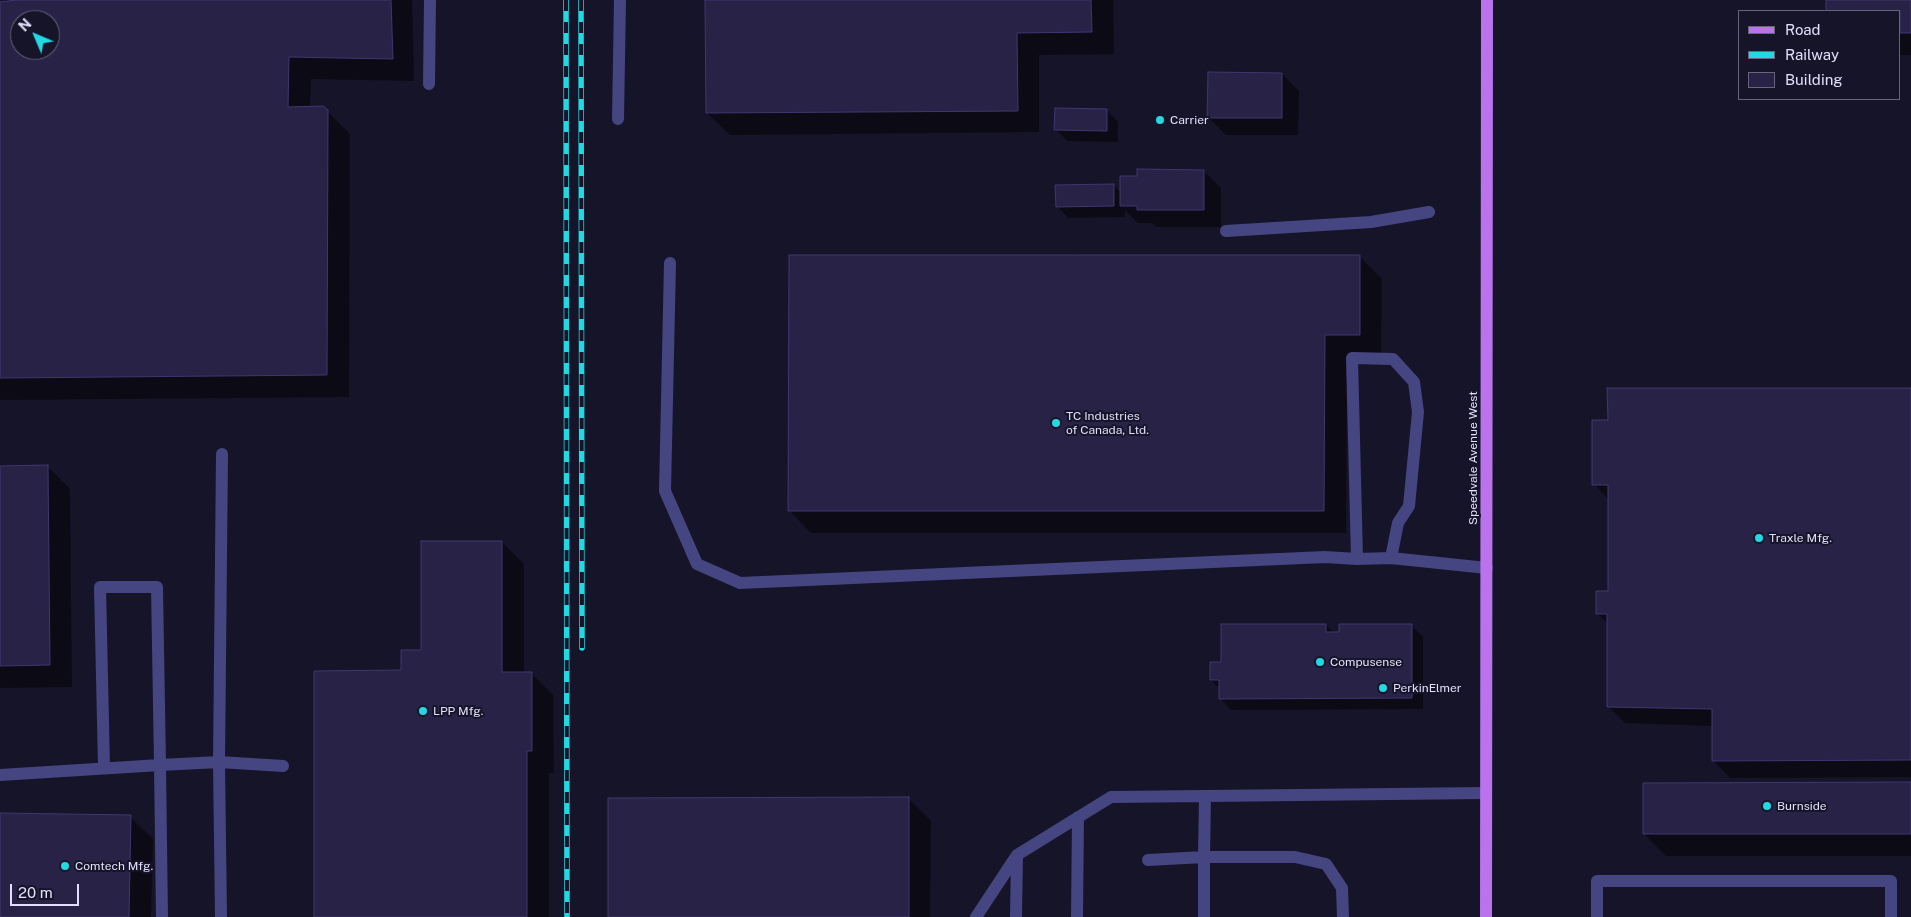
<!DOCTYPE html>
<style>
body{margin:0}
#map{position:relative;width:1911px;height:917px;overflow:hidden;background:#161428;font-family:"Public Sans",sans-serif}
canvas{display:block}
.legend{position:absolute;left:1738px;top:10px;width:162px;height:90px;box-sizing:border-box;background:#161428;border:1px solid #67657c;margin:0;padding:6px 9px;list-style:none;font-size:15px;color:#e1dffb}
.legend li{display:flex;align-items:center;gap:10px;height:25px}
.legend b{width:25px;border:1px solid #67657c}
.north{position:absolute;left:10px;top:10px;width:50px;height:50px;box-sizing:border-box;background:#161428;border:1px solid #67657c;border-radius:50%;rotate:315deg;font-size:14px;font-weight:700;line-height:20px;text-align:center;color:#e1dffb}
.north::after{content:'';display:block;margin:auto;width:18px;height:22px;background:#22d9e3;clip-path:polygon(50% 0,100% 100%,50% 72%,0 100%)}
.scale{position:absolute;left:10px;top:884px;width:69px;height:22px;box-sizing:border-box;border:2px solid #e1dffb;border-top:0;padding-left:6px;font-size:15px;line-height:18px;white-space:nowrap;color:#e1dffb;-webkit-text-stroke:4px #161428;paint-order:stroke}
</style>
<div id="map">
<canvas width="1911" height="917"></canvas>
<ul class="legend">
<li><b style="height:6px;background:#ba73ed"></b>Road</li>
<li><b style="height:6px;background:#22d9e3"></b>Railway</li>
<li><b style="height:14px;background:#282247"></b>Building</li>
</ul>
<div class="north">N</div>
<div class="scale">20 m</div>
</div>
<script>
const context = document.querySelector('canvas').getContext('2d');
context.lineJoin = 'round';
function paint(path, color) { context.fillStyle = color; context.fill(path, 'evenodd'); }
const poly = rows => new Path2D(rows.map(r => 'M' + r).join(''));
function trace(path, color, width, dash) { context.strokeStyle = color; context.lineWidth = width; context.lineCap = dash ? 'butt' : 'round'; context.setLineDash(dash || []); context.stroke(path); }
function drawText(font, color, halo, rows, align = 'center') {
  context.font = font + ' "Public Sans",sans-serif'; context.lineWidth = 4; context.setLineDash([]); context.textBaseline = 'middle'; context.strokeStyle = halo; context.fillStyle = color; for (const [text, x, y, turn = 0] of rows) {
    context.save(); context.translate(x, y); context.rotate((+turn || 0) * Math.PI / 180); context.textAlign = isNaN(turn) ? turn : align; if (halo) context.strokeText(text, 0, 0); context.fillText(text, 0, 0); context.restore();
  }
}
const shadow = poly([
 [19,0,412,0,414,81,311,79,310,107,323,107,350,134,349,397,0,400,0,3],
 [20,20,50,20,50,50,20,50],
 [707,0,1113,0,1114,54,1039,55,1039,132,730,135,707,113],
 [1827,0,1911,0,1911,55,1900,55,1900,11,1827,11],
 [1282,74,1299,91,1298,135,1226,135,1209,118],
 [1107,110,1118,122,1118,142,1067,141,1056,129],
 [1204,171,1221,188,1221,227,1156,227,1152,223,1138,223,1125,210,1125,217,1068,218,1057,206,1114,185,1121,193,1138,177],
 [1359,256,1382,279,1381,357,1347,357,1346,533,811,533,789,510],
 [1911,390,1911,777,1730,778,1713,760,1713,726,1625,723,1608,706,1609,625,1597,613,1609,592,1609,500,1594,484,1609,421],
 [0,467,48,467,70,489,72,687,0,688],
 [502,542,524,564,524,673,531,673,553,695,554,773,549,773,549,917,315,917,403,671,423,651],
 [1326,625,1334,633,1411,625,1423,637,1423,709,1231,710,1220,698,1220,689,1211,680,1222,663],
 [1911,784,1911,856,1666,856,1644,834],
 [908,798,931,821,930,917,609,917],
 [0,814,130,817,153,839,151,917,0,917]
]);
const building = poly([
 [17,0,391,0,393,59,289,57,288,107,323,106,328,110,327,375,0,378,0,2,17,0],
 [20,20,50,20,50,50,20,50,20,20],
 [705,0,1091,0,1092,32,1017,33,1018,111,706,113,705,0],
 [1826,0,1911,0,1911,33,1900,33,1900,11,1826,11,1826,0],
 [1208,72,1282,73,1282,118,1207,118,1208,72],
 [1055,108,1107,109,1107,131,1054,130,1055,108],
 [1137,169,1204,170,1204,210,1137,210,1137,206,1120,206,1120,176,1137,176,1137,169],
 [1114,184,1114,206,1056,207,1055,185,1114,184],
 [789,255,1360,255,1360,335,1325,335,1324,511,788,511,789,255],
 [1607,388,1911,388,1911,760,1712,761,1712,709,1607,707,1607,614,1596,614,1596,591,1608,591,1608,485,1592,485,1592,420,1608,420,1607,388],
 [48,465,50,665,0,666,0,466,48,465],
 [421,541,502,541,502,672,532,672,532,751,527,751,527,917,314,917,314,671,401,670,401,650,421,650,421,541],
 [1221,624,1326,624,1326,632,1339,632,1339,624,1412,624,1412,698,1219,699,1219,680,1210,680,1210,662,1221,662,1221,624],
 [1911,782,1911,834,1643,834,1643,783,1911,782],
 [909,797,909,917,608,917,608,798,909,797],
 [0,813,131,815,129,917,0,917,0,813]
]);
const minor = poly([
 [429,84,430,0],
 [618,119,620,0],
 [1226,231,1371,222,1429,212],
 [670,263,665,491,697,564,740,583,1325,557,1357,559],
 [1391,558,1398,523,1409,506,1418,412,1414,382,1393,359,1352,358,1357,559,1391,558,1487,568],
 [0,775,160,765,157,587,100,587,104,767],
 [1148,860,1204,857,1205,796],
 [162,917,160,765,219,762,283,766],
 [221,917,219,762,222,454],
 [976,917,1017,855,1111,797,1486,793],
 [1016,917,1017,855],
 [1077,917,1078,817],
 [1204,917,1204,857,1295,857,1326,864,1342,888,1343,917],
 [1597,917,1597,881,1891,881,1891,917]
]);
const major = poly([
 [1486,917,1487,0]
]);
const rail = poly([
 [566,0,567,917],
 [581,0,582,648]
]);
const markers = [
 [1160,120,5,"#22d9e3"],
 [1056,423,5,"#22d9e3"],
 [1759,538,5,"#22d9e3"],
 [1320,662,5,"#22d9e3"],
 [1383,688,5,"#22d9e3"],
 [423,711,5,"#22d9e3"],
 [1767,806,5,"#22d9e3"],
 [65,866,5,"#22d9e3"]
];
const poiNames = [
 ["Carrier",1170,120],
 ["TC Industries",1066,416],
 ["of Canada, Ltd.",1066,430],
 ["Traxle Mfg.",1769,538],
 ["Compusense",1330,662],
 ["PerkinElmer",1393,688],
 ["LPP Mfg.",433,711],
 ["Burnside",1777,806],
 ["Comtech Mfg.",75,866]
];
const streetNames = [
 ["Speedvale Avenue West",1473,458,-90]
];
paint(shadow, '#0007');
paint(building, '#282247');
trace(building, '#403770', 1);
trace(minor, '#454581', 12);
trace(major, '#ba73ed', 12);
trace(rail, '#22d9e3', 5.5);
trace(rail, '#161428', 4, [11]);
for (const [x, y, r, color] of markers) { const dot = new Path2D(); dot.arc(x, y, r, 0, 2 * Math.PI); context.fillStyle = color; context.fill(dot); trace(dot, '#161428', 2); }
drawText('12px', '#e1dffb', '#161428', poiNames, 'left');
drawText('12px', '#e1dffb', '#161428', streetNames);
</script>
